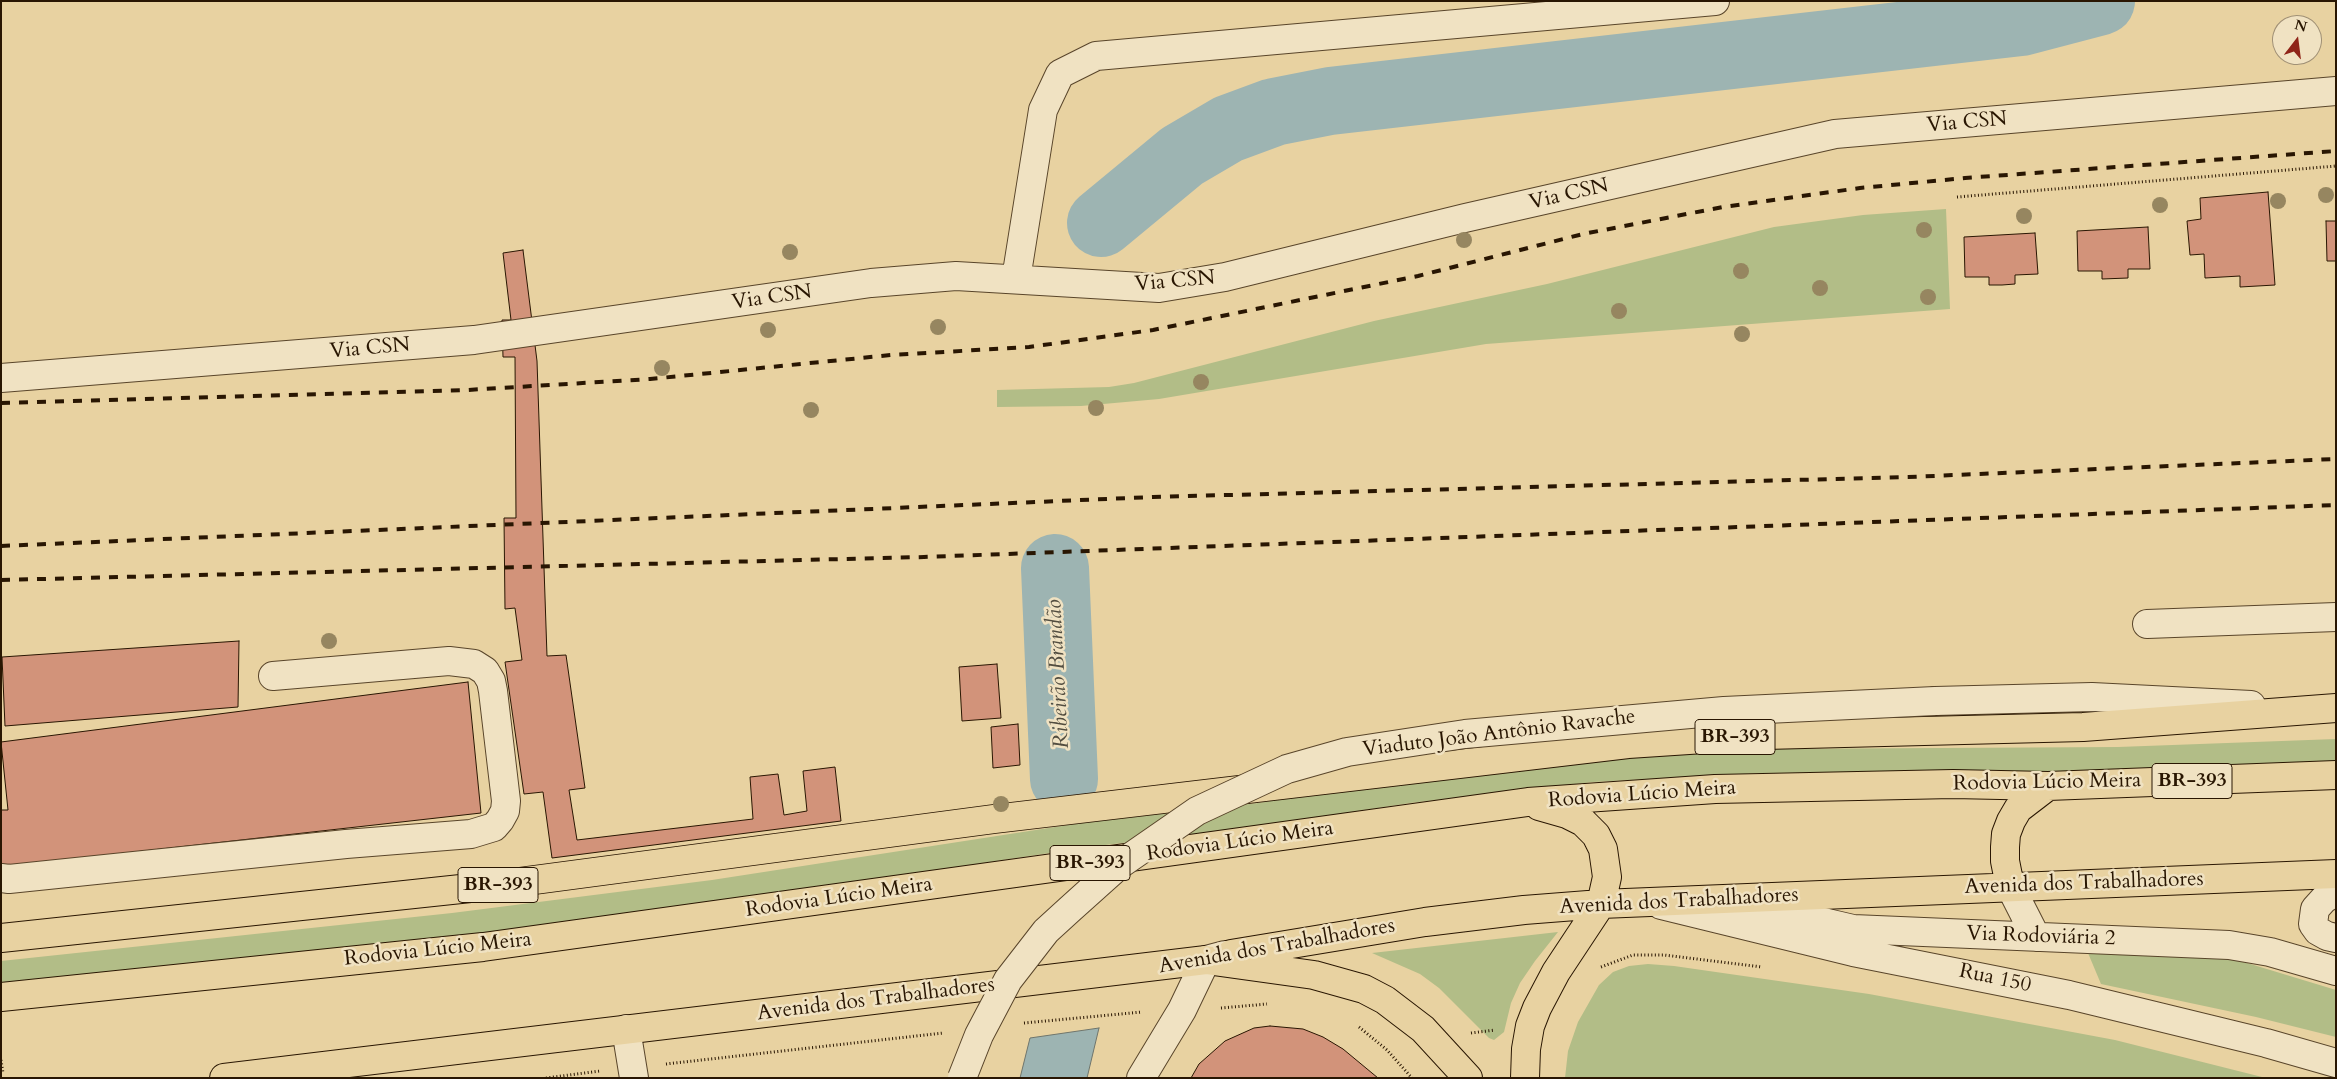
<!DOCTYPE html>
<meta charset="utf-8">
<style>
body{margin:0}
#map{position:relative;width:2337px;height:1079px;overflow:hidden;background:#e8d2a1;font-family:Cardo,serif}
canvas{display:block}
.frame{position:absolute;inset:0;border:2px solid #291602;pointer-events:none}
.north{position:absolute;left:2272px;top:15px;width:50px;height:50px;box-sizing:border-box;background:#f0e2c2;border:1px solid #a09075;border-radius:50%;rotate:15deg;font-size:14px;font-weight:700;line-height:20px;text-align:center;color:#291602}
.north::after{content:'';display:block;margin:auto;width:18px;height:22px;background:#8f2418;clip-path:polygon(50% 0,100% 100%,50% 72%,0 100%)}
</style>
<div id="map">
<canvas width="2337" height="1079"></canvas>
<div class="frame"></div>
<div class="north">N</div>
</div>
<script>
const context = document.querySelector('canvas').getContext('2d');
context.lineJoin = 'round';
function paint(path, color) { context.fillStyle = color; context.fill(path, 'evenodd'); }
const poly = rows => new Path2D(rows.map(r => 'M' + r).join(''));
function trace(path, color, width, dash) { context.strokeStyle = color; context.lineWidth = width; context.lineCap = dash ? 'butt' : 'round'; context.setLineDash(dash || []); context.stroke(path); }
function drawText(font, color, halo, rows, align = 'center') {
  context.font = font + ' Cardo,serif'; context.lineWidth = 5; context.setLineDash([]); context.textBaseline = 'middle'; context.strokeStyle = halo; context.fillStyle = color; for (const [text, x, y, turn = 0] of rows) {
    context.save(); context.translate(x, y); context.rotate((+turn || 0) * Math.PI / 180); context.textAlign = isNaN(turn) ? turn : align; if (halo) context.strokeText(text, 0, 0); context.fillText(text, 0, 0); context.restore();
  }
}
const green = poly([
 [1946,209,1950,309,1486,344,1159,399,1081,406,997,407,997,390,1109,387,1134,383,1374,321,1547,284,1774,227,1863,215],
 [2336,739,2336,762,2121,771,1764,773,1593,782,1410,803,1263,826,1089,847,720,903,459,936,1,985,1,961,452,913,712,880,1081,823,1258,803,1401,780,1587,760,1758,749,2118,747],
 [1558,932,1535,961,1520,983,1511,1003,1504,1032,1494,1040,1489,1038,1439,988,1420,974,1372,953],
 [2088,953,2234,959,2336,990,2336,1037,2256,1017,2101,984],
 [1648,964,1674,966,1869,994,2115,1040,2266,1078,1565,1078,1568,1051,1578,1022,1599,985,1613,972,1629,966]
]);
const water = poly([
 [1099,1028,1087,1078,1020,1078,1030,1038,1099,1028]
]);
const river = poly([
 [1101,223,1182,156,1228,129,1274,112,1330,101,2021,22,2101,1],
 [1055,568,1064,779]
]);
const building = poly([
 [2268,192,2275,285,2240,287,2240,276,2205,278,2204,254,2190,255,2187,221,2201,219,2200,198,2268,192],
 [2326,221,2336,221,2336,261,2327,261,2326,221],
 [2148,227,2150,269,2128,269,2128,278,2102,279,2102,271,2078,271,2077,231,2148,227],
 [2035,233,2038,274,2015,275,2015,284,2002,285,1989,285,1989,277,1965,277,1964,237,2035,233],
 [523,250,537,361,547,656,566,655,585,788,569,790,577,840,753,819,750,777,778,774,784,815,807,811,803,771,835,767,841,821,552,858,543,792,524,794,505,662,522,660,515,608,505,609,504,518,516,518,515,357,503,357,502,320,511,320,503,253,523,250],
 [239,641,238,707,5,726,2,657,239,641],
 [997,664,1001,718,962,721,959,667,997,664],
 [468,682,481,813,1,867,1,810,8,810,1,742,468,682],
 [1018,724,1020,765,993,768,991,727,1018,724],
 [1270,1026,1303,1029,1323,1037,1343,1049,1378,1078,1191,1078,1199,1064,1225,1041,1254,1028,1270,1026]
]);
const path = poly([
 [1957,197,2336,166],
 [1601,967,1633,955,1664,955,1762,967],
 [1221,1008,1267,1004],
 [1024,1023,1142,1012],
 [1359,1027,1387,1050,1412,1078],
 [1471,1033,1495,1030],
 [1,1060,3,1073],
 [666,1064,943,1033],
 [546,1078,600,1071]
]);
const minor = poly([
 [1016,279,1043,110,1060,74,1096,56,1715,1],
 [1,378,474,340,871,283,956,276,1159,288,1225,277,1465,218,1835,134,2336,91],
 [2147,624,2336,617],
 [1935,701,2092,697,2251,705],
 [1,878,9,879,346,844,471,834,494,827,500,820,505,811,506,801,493,691,491,681,485,671,474,664,449,661,273,676],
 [2010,886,2036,937],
 [2336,892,2324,899,2315,909,2313,924,2318,931,2327,936,2336,938],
 [1748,899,1810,919,1853,929,2229,945,2270,952,2336,971],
 [1661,905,1853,952,2069,995,2266,1043,2336,1063],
 [626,1029,634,1078],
 [1141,1078,1182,1010,1206,960,1225,955]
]);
const major = poly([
 [2010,886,2005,861,2005,847,2006,834,2011,821,2018,809,2048,786],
 [1,938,489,886,994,819,1628,744,1765,735,2083,727,2336,708],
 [1231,954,1425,922,1524,910,1601,904,2336,874],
 [1,997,483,947,1528,802,1715,789,1953,784,2048,786,2336,775],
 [224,1078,1206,960,1314,975,1364,989,1385,1000,1423,1029,1468,1078],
 [1525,1078,1526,1049,1530,1026,1537,1008,1556,972,1601,904,1607,877,1603,849,1596,835,1583,822,1567,814,1539,806]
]);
const rail = poly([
 [1,403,467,390,650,379,891,355,1029,347,1153,330,1418,276,1583,234,1723,207,1860,188,1965,178,2336,151],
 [1,546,1153,497,1908,477,2336,459],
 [1,580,924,557,2336,505]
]);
const minorBridge = poly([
 [962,1078,979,1035,1008,980,1046,931,1069,910,1119,865,1197,811,1287,769,1347,752,1465,734,1724,711,1935,701]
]);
const trees = [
 [2326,195],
 [2278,201],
 [2160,205],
 [2024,216],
 [1924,230],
 [1464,240],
 [790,252],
 [1741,271],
 [1820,288],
 [1928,297],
 [1619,311],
 [938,327],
 [768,330],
 [1742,334],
 [662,368],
 [1201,382],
 [1096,408],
 [811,410],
 [329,641],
 [1001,804]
];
const shields = [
 [1735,737,80],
 [2192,781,80],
 [1090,863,80],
 [498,885,80]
];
const shieldNames = [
 ["BR-393",1735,737],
 ["BR-393",2192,781],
 ["BR-393",1090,863],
 ["BR-393",498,885]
];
const streetNames = [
 ["Via CSN",1967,123,-5],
 ["Via CSN",1569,195,-13],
 ["Via CSN",1175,282,-5],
 ["Via CSN",772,298,-8],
 ["Via CSN",370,349,-5],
 ["Viaduto João Antônio Ravache",1499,734,-7],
 ["Rodovia Lúcio Meira",2047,783,-1],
 ["Rodovia Lúcio Meira",1642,795,-4],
 ["Rodovia Lúcio Meira",1240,842,-8],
 ["Avenida dos Trabalhadores",2084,884,-2],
 ["Rodovia Lúcio Meira",839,898,-8],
 ["Avenida dos Trabalhadores",1679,902,-3],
 ["Via Rodoviária 2",2041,937,2],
 ["Avenida dos Trabalhadores",1277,947,-10],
 ["Rodovia Lúcio Meira",438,950,-6],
 ["Rua 150",1995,979,12],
 ["Avenida dos Trabalhadores",876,1000,-7]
];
const waterNames = [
 ["Ribeirão Brandão",1059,674,-93]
];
paint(green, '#b2bd87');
paint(water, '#9db4b2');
trace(water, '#6f756c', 1);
trace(river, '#9db4b2', 68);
paint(building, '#d2937a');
trace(building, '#291602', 1);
trace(minor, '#59452a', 30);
trace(major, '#291602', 30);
trace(path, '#291602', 3, [1, 2.5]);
trace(minor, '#f0e2c2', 28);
trace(major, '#e8d2a1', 28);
trace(rail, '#291602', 4, [9, 9]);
trace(minorBridge, '#59452a', 30, []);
trace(minorBridge, '#f0e2c2', 28);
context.fillStyle = '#968660';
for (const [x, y] of trees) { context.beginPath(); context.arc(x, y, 8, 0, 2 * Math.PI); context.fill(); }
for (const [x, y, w] of shields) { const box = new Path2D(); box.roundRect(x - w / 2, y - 17.5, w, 35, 4); context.fillStyle = '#f0e2c2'; context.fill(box); trace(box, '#291602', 1); }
drawText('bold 20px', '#291602', null, shieldNames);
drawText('21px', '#291602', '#f0e2c2', streetNames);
drawText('italic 22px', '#524d40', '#f0e2c2', waterNames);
</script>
